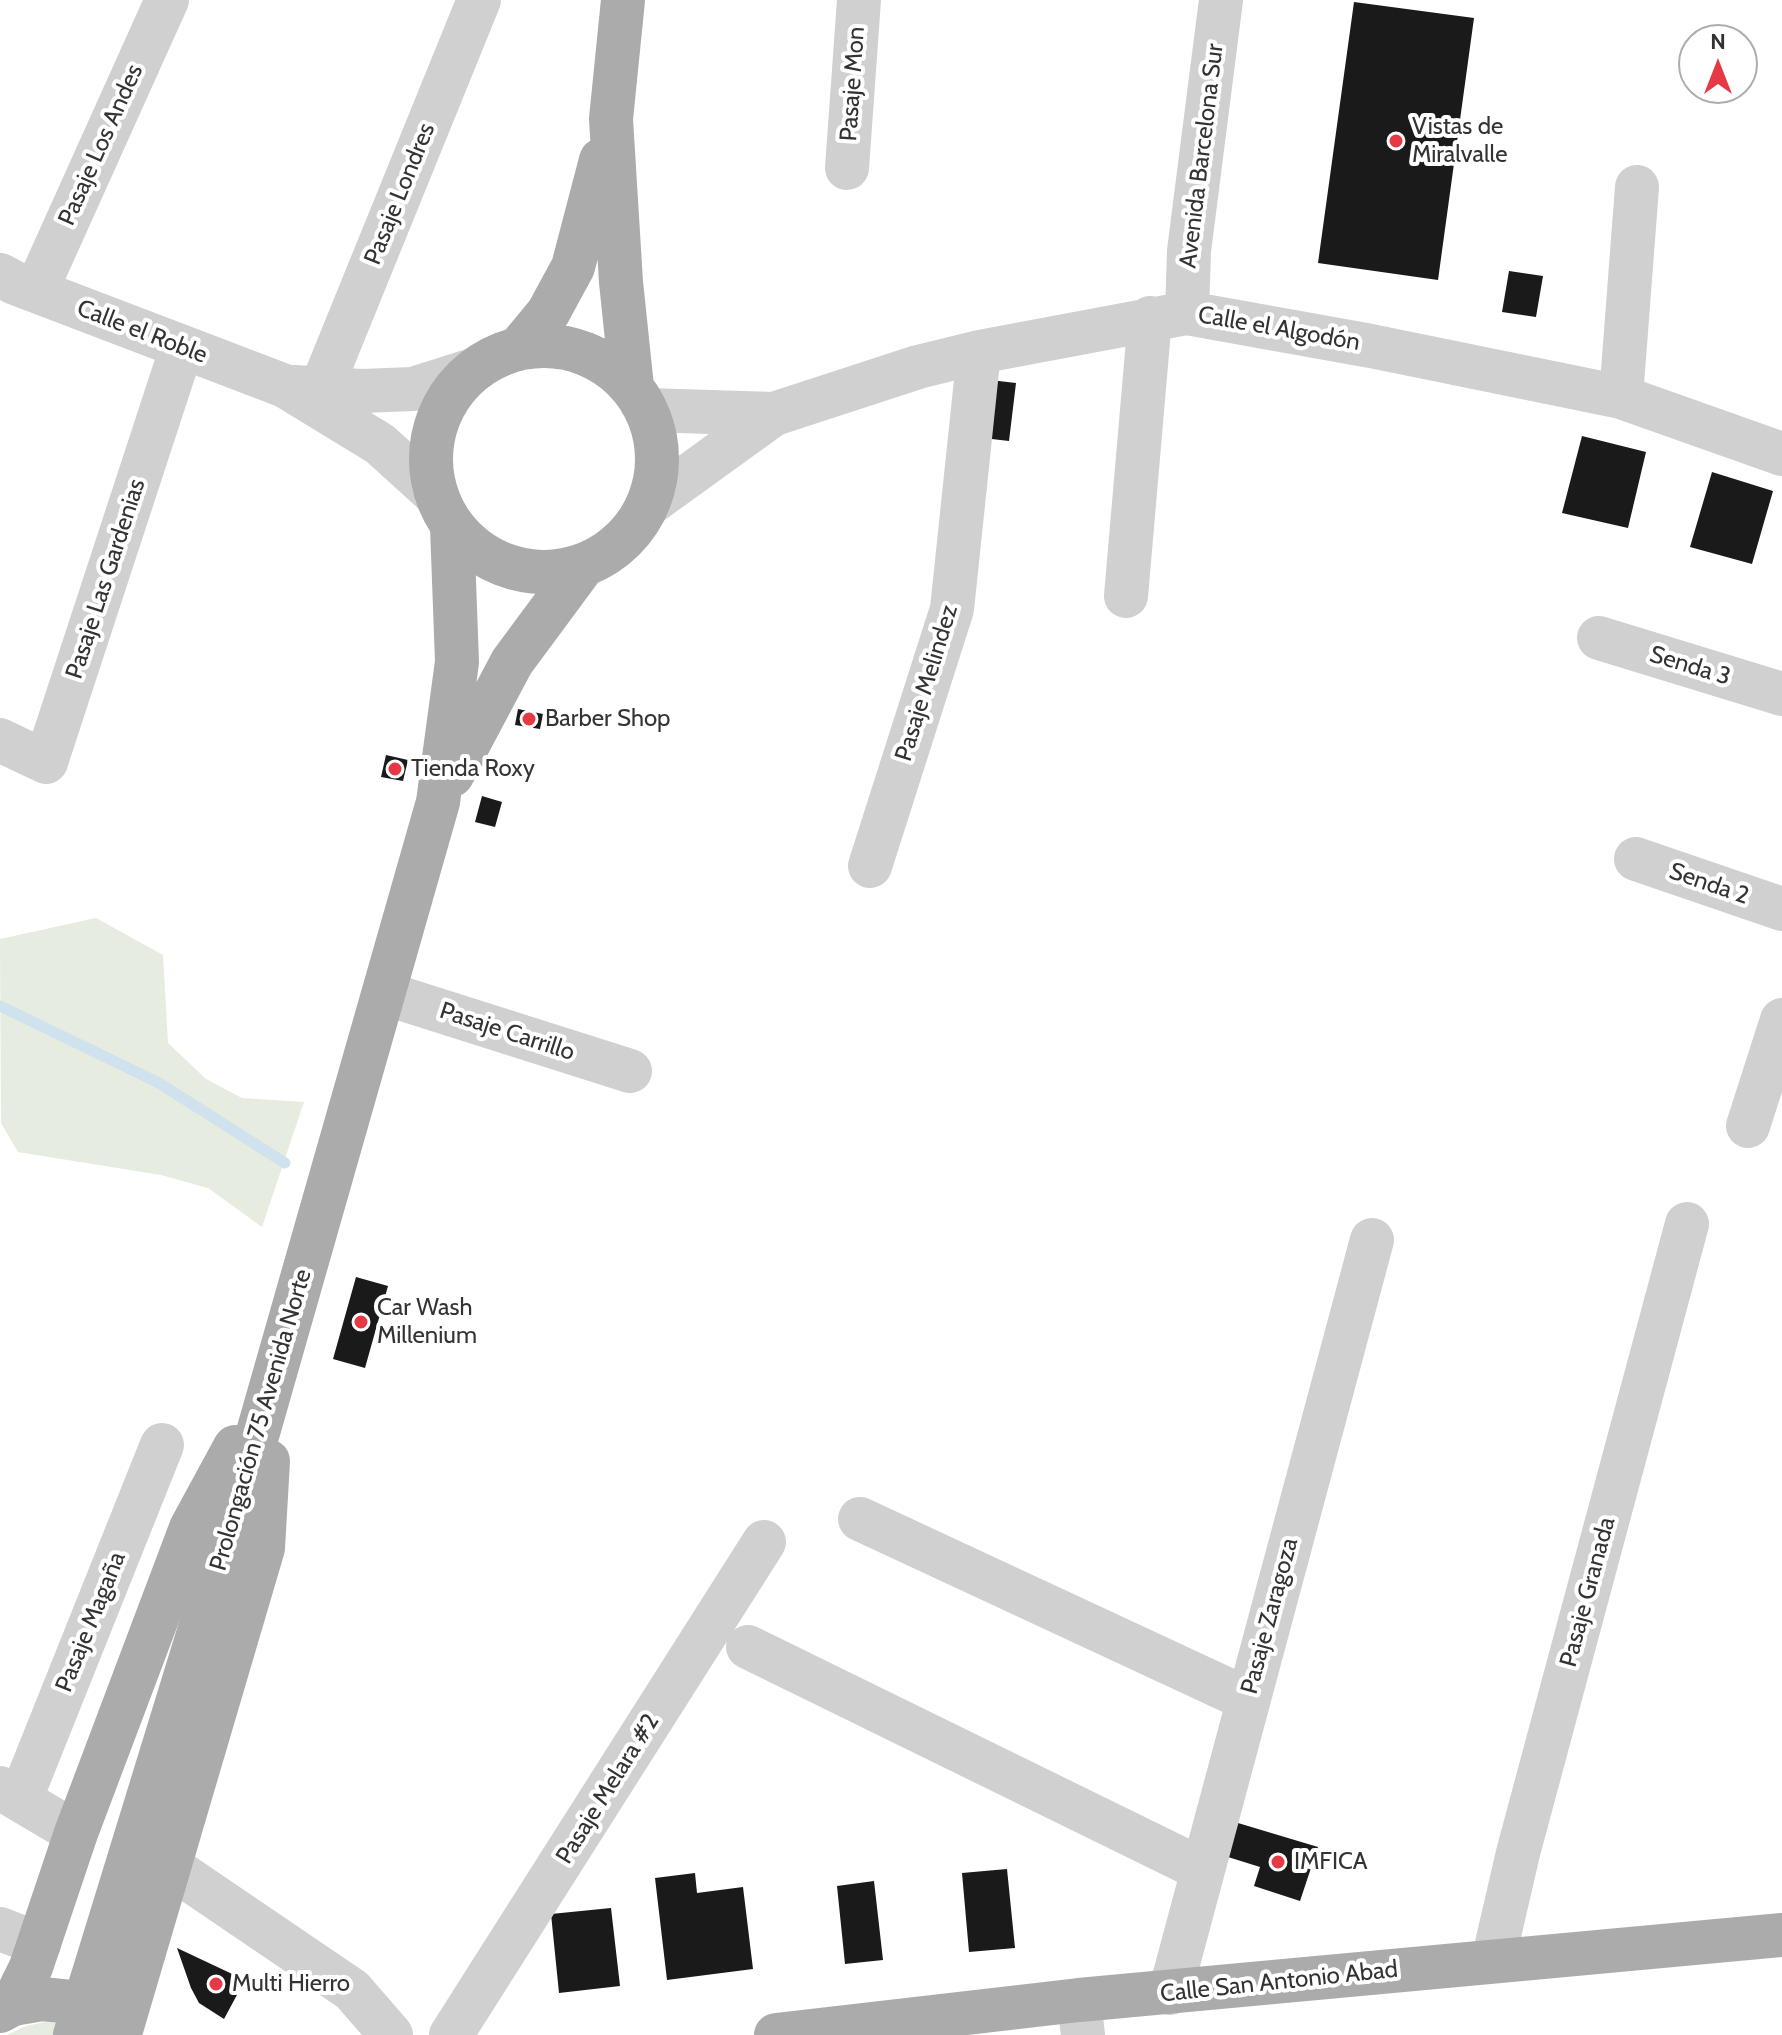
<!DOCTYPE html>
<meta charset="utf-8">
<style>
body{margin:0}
#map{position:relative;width:1782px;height:2035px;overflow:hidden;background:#fff;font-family:Cabin,sans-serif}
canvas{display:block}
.north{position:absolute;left:1678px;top:24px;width:80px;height:80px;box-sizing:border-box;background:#fff;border:2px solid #adadad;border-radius:50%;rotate:0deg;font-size:22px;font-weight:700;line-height:32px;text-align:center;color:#333}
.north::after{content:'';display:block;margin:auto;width:28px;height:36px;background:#e63946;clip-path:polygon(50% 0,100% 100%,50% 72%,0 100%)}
</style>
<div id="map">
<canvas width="1782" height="2035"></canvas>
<div class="north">N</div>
</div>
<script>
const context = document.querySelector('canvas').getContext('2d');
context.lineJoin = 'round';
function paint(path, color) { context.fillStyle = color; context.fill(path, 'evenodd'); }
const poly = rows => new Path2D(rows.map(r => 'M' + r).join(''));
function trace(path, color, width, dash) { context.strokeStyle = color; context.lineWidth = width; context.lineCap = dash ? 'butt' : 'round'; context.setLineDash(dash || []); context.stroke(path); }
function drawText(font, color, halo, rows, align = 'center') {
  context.font = font + ' Cabin,sans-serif'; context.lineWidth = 8; context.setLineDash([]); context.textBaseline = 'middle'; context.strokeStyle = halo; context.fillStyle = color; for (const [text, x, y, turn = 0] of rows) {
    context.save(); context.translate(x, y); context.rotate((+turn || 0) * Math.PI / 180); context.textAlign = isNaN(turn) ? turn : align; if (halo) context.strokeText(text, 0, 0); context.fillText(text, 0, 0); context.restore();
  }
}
const green = poly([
 [96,918,163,955,168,1043,206,1079,242,1098,304,1102,262,1227,208,1188,161,1175,18,1152,1,1123,0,939],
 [45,2022,73,2025,95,2035,7,2035,26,2026]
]);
const stream = poly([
 [0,1006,159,1083,285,1163]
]);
const building = poly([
 [1354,2,1474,18,1438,280,1318,263],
 [1509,271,1543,276,1536,317,1502,312],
 [990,380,1016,383,1009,441,983,438],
 [1582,436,1646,452,1628,528,1562,513],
 [1712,472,1773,491,1752,564,1690,547],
 [518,709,543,714,540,729,515,725],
 [386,755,408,760,403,781,381,777],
 [482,796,502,802,495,827,475,822],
 [356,1277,388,1286,365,1368,333,1359],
 [1238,1823,1318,1847,1300,1901,1254,1886,1260,1867,1228,1857],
 [1007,1869,1015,1948,969,1952,962,1873],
 [695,1873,697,1893,743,1887,753,1969,667,1980,655,1878],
 [874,1881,883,1960,845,1964,837,1886],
 [611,1908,620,1986,559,1993,551,1914],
 [177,1948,245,1980,224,2019,199,2003,191,1988]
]);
const minor = poly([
 [847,168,859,0],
 [0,275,15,283,285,386,380,444,435,494],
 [36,291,167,0],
 [1187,313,1189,251,1221,0],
 [294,387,362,391,413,389,476,369],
 [321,389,479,0],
 [1621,397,1637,187],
 [647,410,774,414],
 [648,505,774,414,918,367,979,352,1187,313,1371,346,1621,397,1782,454],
 [1126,596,1150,318],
 [1599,638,1782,694],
 [0,740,46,762,182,347],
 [1636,859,1782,909],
 [870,866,952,609,979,352],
 [384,993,630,1071],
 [1748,1126,1782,1020],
 [860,1519,1247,1699],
 [748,1647,1203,1870],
 [0,1788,76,1833],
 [20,1800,162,1445],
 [168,1865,352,1990,391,2035],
 [0,1929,39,1944],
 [1493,1961,1518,1853,1687,1224],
 [1170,1993,1372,1240],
 [1079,2000,1083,2035],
 [451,2035,764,1542]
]);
const major = poly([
 [623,0,611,119,621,282,632,387],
 '431 459a113 113 0 1 1 226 0a113 113 0 1 1-226 0Z',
 [519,348,548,313,573,267,601,160],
 [452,775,512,662,583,566],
 [229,1534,438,802,457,662,452,526],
 [13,2004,31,1967,76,1833,191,1528,235,1447],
 [0,2011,13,2004,42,1999,71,2002,98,2013,116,2027],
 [121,2030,263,1548,268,1461],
 [776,2035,1079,2000,1782,1935]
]);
const majorBridge = poly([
 [75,2035,229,1534]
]);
const markers = [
 [1396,141,8,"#e63946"],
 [529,719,8,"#e63946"],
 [395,769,8,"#e63946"],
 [361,1322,8,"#e63946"],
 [1278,1862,8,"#e63946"],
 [216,1984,8,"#e63946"]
];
const streetNames = [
 ["Pasaje Mon",853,84,-86],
 ["Pasaje Los Andes",101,145,-66],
 ["Avenida Barcelona Sur",1202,156,-83],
 ["Pasaje Londres",400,194,-68],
 ["Calle el Algodón",1279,329,10],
 ["Calle el Roble",142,332,21],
 ["Pasaje Las Gardenias",106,579,-72],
 ["Senda 3",1690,666,17],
 ["Pasaje Melindez",927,683,-73],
 ["Senda 2",1709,884,19],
 ["Pasaje Carrillo",507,1032,18],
 ["Prolongación 75 Avenida Norte",261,1420,-74],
 ["Pasaje Granada",1588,1592,-75],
 ["Pasaje Zaragoza",1270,1616,-75],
 ["Pasaje Magaña",91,1622,-68],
 ["Pasaje Melara #2",608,1789,-58],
 ["Calle San Antonio Abad",1279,1982,-6]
];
const poiNames = [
 ["Vistas de",1412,127],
 ["Miralvalle",1412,155],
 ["Barber Shop",545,719],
 ["Tienda Roxy",411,769],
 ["Car Wash",377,1308],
 ["Millenium",377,1336],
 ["IMFICA",1294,1862],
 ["Multi Hierro",232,1984]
];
paint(green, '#e6ecdf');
trace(stream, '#cfe2ee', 11);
paint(building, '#1a1a1a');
trace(minor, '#d0d0d0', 44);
trace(major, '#ababab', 44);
trace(majorBridge, '#ababab', 44);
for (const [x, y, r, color] of markers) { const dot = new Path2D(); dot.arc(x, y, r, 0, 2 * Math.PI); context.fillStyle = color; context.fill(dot); trace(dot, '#fff', 3); }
drawText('24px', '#333', '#fff', streetNames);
drawText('24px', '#333', '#fff', poiNames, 'left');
</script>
